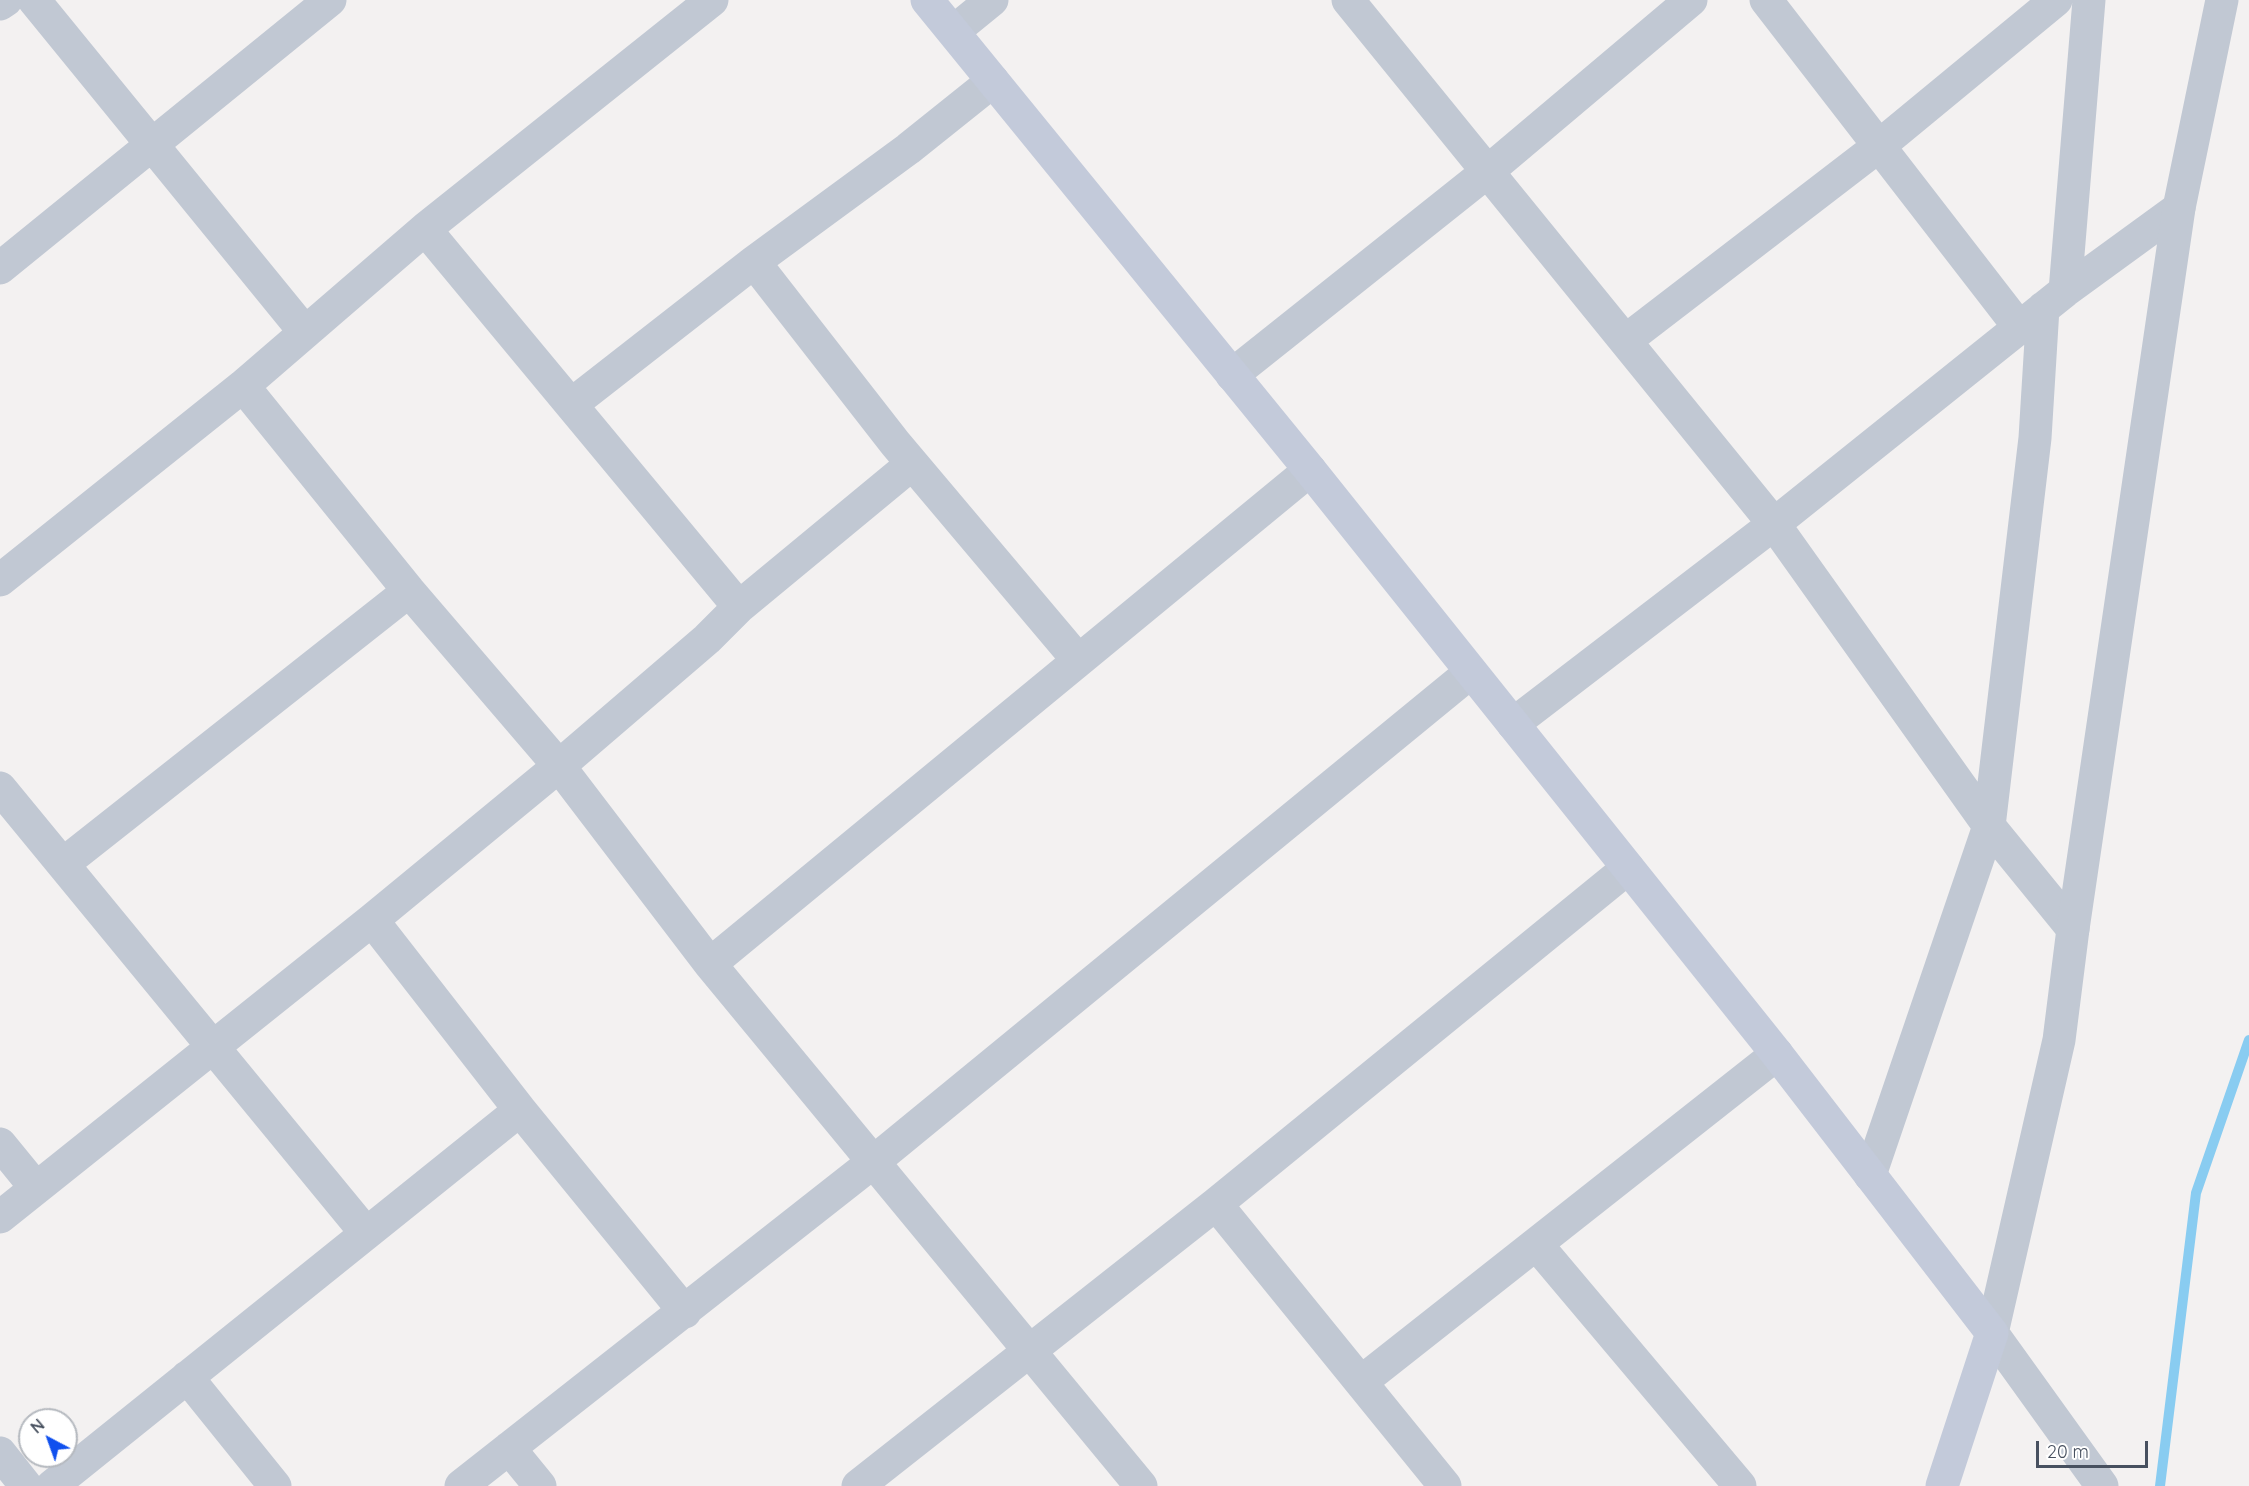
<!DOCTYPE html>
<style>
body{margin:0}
#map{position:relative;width:2249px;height:1486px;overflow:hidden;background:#f3f1f1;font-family:Quicksand,sans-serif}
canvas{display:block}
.north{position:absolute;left:18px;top:1408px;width:60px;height:60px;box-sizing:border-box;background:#fff;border:2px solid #b5b9bf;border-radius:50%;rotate:319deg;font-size:16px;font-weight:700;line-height:24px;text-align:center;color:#47505f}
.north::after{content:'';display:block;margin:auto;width:21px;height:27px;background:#1050ee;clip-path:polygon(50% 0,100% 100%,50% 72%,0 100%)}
.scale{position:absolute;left:2036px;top:1441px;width:112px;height:27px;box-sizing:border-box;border:3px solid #47505f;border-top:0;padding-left:8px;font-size:18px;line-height:21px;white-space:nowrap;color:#47505f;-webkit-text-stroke:4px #fff;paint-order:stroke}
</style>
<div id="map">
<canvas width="2249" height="1486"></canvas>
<div class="north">N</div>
<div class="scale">20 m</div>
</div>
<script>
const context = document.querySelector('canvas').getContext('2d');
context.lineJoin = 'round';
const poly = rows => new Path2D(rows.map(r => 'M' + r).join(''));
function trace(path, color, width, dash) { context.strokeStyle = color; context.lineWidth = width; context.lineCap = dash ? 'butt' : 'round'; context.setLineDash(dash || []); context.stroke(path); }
const stream = poly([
 [2160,1486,2196,1193,2249,1040]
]);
const minor = poly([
 [34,0,304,331],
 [1348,0,1774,524,1989,826,2073,929],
 [1766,0,2019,327],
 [0,4,6,0],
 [954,31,992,0],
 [754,262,895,443,1078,660],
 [0,268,330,0],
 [2065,291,2089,0],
 [1625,341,1879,146,2056,0],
 [1232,375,1487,172,1691,0],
 [243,386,409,591,559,766,710,964,1141,1486],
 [572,404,754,262,908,149,993,81],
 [0,580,243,386,425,229,712,0],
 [739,607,912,464],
 [1513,724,1774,524,2065,291,2179,208],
 [0,788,366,1233],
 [63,864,409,591],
 [372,920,520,1110,685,1312],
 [710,964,1310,470],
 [0,1144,36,1188],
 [1870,1175,1989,826,2035,438,2043,308],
 [1216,1204,1445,1486],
 [0,1217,372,920,559,766,707,639,739,607,425,229],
 [1537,1245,1740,1486],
 [187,1377,275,1486],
 [1361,1382,1777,1054],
 [509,1448,540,1486],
 [0,1453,26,1486],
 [52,1486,520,1110],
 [461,1486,872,1163,1471,672],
 [858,1486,1216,1204,1628,868]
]);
const tertiary = poly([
 [2102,1486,1992,1333,2059,1040,2073,929,2179,208,2222,0]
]);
const secondary = poly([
 [927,0,1310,470,1777,1054,1992,1333,1942,1486]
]);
trace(stream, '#89ccf1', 10);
trace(minor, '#c1c8d3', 33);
trace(tertiary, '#c1c8d3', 33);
trace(secondary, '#c3cada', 33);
</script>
